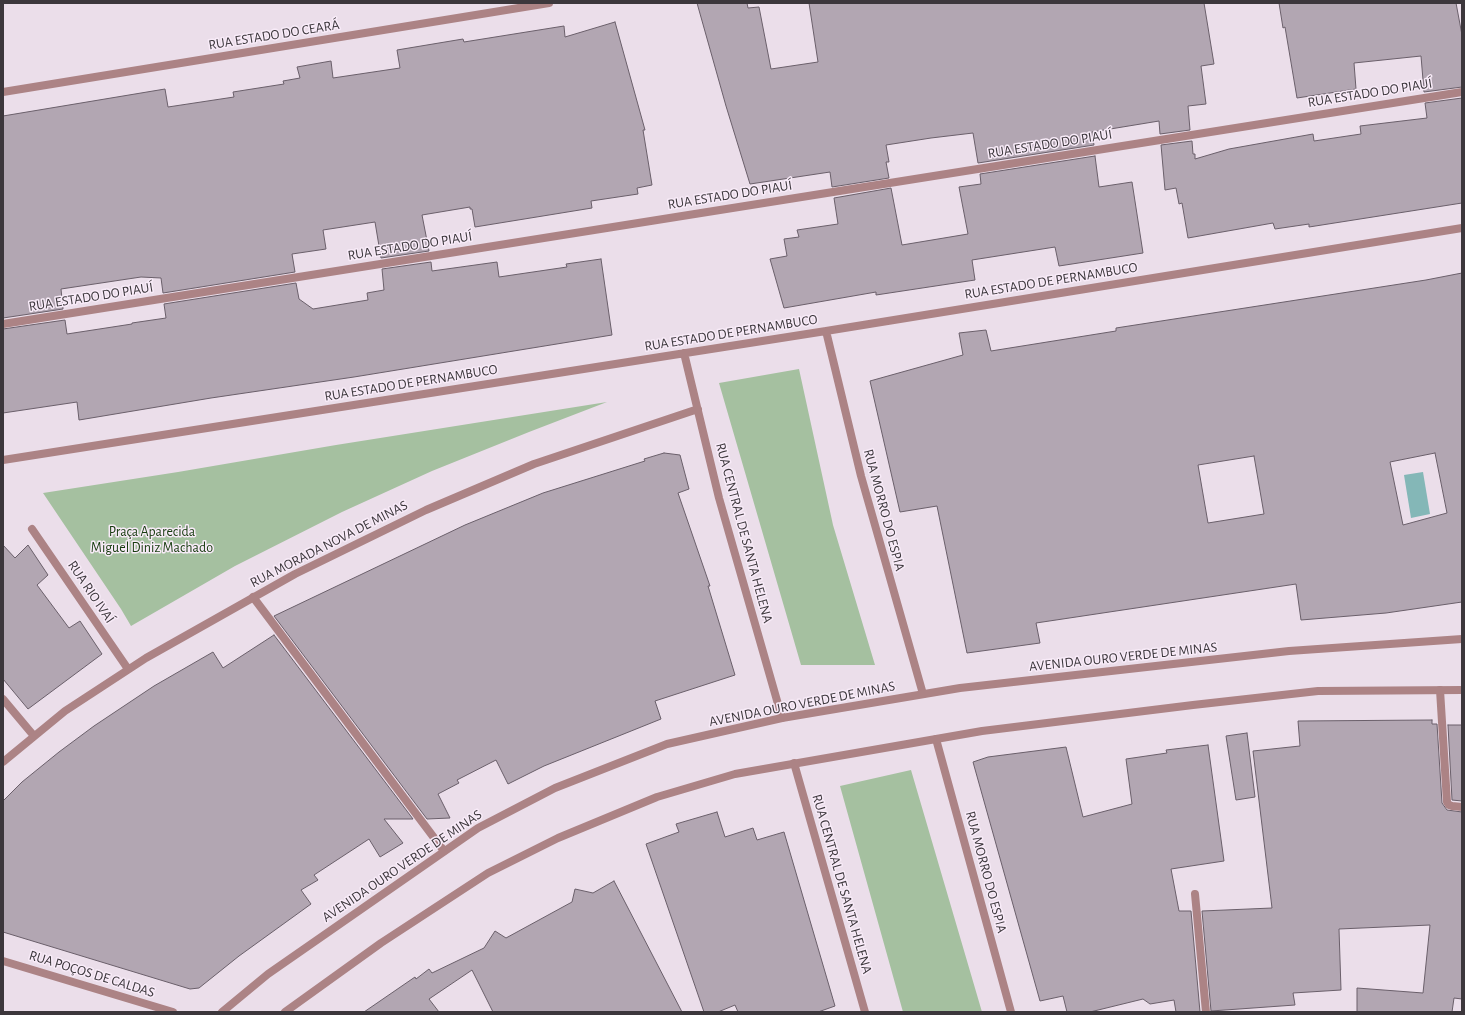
<!DOCTYPE html>
<meta charset="utf-8">
<style>
body{margin:0}
#map{position:relative;width:1465px;height:1015px;overflow:hidden;background:#ebdeea;font-family:"Alegreya Sans",sans-serif}
canvas{display:block}
.frame{position:absolute;inset:0;border:4px solid #3c373c;pointer-events:none}
</style>
<div id="map">
<canvas width="1465" height="1015"></canvas>
<div class="frame"></div>
</div>
<script>
const context = document.querySelector('canvas').getContext('2d');
context.lineJoin = 'round';
function paint(path, color) { context.fillStyle = color; context.fill(path, 'evenodd'); }
const poly = rows => new Path2D(rows.map(r => 'M' + r).join(''));
function trace(path, color, width, dash) { context.strokeStyle = color; context.lineWidth = width; context.lineCap = dash ? 'butt' : 'round'; context.setLineDash(dash || []); context.stroke(path); }
function drawText(font, color, halo, rows, align = 'center') {
  context.font = font + ' "Alegreya Sans",sans-serif'; context.lineWidth = 3; context.setLineDash([]); context.textBaseline = 'middle'; context.strokeStyle = halo; context.fillStyle = color; for (const [text, x, y, turn = 0] of rows) {
    context.save(); context.translate(x, y); context.rotate((+turn || 0) * Math.PI / 180); context.textAlign = isNaN(turn) ? turn : align; if (halo) context.strokeText(text, 0, 0); context.fillText(text, 0, 0); context.restore();
  }
}
const green = poly([
 [799,369,833,525,875,665,801,665,719,383],
 [607,402,529,432,432,471,342,512,235,566,131,626,121,609,43,493,178,472,336,445],
 [911,770,982,1012,903,1012,840,786]
]);
const water = poly([
 [1423,472,1430,514,1411,518,1404,475]
]);
const building = poly([
 [697,3,747,3,748,8,759,7,771,69,818,62,809,3,1204,3,1214,64,1201,66,1206,104,1188,106,1190,130,1160,134,1159,121,1092,132,1094,145,978,163,973,133,931,138,886,145,889,162,886,162,889,178,832,187,830,172,750,184,726,106,697,3],
 [1279,3,1456,3,1462,35,1462,87,1424,92,1421,56,1354,63,1356,89,1297,98,1285,27,1283,28,1279,3],
 [615,22,645,130,643,130,652,185,637,188,638,194,591,201,592,208,475,227,472,209,470,209,470,207,422,215,429,251,381,258,375,222,323,230,326,249,292,254,295,272,163,293,161,278,141,277,61,289,63,309,3,318,3,116,165,89,168,107,234,97,233,92,284,84,283,81,300,78,297,67,331,61,333,78,400,68,397,50,463,39,464,42,564,26,565,37,615,22],
 [1462,98,1462,203,1309,227,1309,224,1275,229,1273,223,1188,238,1182,203,1179,204,1176,188,1165,190,1161,145,1192,141,1193,154,1195,154,1195,159,1229,149,1313,134,1314,141,1361,134,1360,126,1427,118,1425,103,1462,98],
 [1095,156,1099,187,1132,182,1143,253,1059,266,1055,247,972,260,975,280,876,295,876,292,784,308,770,259,787,256,784,239,799,237,797,230,838,224,834,198,891,188,902,245,968,234,959,187,981,184,980,174,1095,156],
 [601,259,612,335,354,377,211,398,79,420,77,402,3,413,3,329,65,320,67,334,132,324,132,323,166,318,164,304,296,283,299,299,313,309,368,300,367,293,384,290,382,269,431,262,432,271,497,262,499,277,567,267,566,264,601,259],
 [1462,273,1462,602,1386,613,1301,620,1296,584,1036,623,1040,643,967,653,937,506,900,512,870,381,963,355,959,333,986,330,991,351,1116,331,1116,328,1426,280,1462,273],
 [1435,453,1447,513,1403,525,1390,462,1435,453],
 [1254,456,1264,514,1208,523,1198,465,1254,456],
 [664,453,680,455,689,489,678,493,710,586,708,586,735,675,655,701,661,719,544,766,508,784,496,760,457,780,459,783,438,794,450,818,427,819,274,616,465,525,543,493,645,461,644,459,664,453],
 [3,545,15,558,28,545,48,575,37,585,69,628,80,621,102,654,28,709,3,679,3,545],
 [274,635,413,819,384,819,403,843,380,857,369,839,314,875,318,880,301,890,311,904,239,956,199,988,190,989,3,932,3,801,22,782,59,752,94,726,154,686,213,652,223,668,274,635],
 [1432,720,1432,724,1437,724,1442,803,1447,810,1462,812,1462,999,1454,998,1452,1012,1357,1012,1357,988,1423,993,1430,925,1339,929,1341,990,1293,993,1295,1005,1211,1011,1202,911,1272,908,1253,751,1300,746,1298,721,1432,720],
 [1448,725,1462,725,1462,801,1452,800,1448,725],
 [1247,733,1255,797,1236,800,1226,736,1247,733],
 [1208,745,1224,861,1171,869,1179,911,1191,911,1200,1012,1176,1012,1174,1000,1150,1004,1143,999,1090,1012,1067,1012,1063,996,1040,1001,973,762,988,757,1066,747,1083,817,1132,804,1126,759,1167,753,1166,750,1208,745],
 [717,812,725,837,753,828,757,840,784,832,835,1006,818,1012,738,1012,735,1005,718,1012,704,1012,646,844,679,832,676,824,717,812],
 [614,881,682,1012,493,1012,472,970,429,999,439,1012,364,1012,415,977,416,979,429,969,432,973,484,948,495,931,506,938,572,902,575,889,593,893,614,881]
]);
const service = poly([
 [253,597,444,851],
 [1195,894,1206,1012]
]);
const minor = poly([
 [3,92,549,3],
 [3,324,1462,92],
 [826,331,861,476,923,694],
 [684,353,719,498,782,718],
 [3,460,826,331,1462,228],
 [32,529,128,669],
 [1440,690,1447,802,1449,805,1452,806,1462,807],
 [3,699,34,736],
 [936,739,1011,1012],
 [3,762,65,711,146,658,295,574,426,510,534,464,698,409],
 [794,763,865,1012],
 [3,961,173,1012]
]);
const tertiary = poly([
 [222,1012,268,974,478,828,555,788,667,744,782,718,960,688,1289,651,1462,639],
 [285,1012,381,943,488,873,558,838,657,797,735,774,982,731,1193,705,1318,691,1462,690]
]);
const streetNames = [
 ["RUA ESTADO DO CEARÁ",274,35,-9],
 ["RUA ESTADO DO PIAUÍ",1370,93,-9],
 ["RUA ESTADO DO PIAUÍ",1050,144,-9],
 ["RUA ESTADO DO PIAUÍ",730,195,-9],
 ["RUA ESTADO DO PIAUÍ",410,246,-9],
 ["RUA ESTADO DE PERNAMBUCO",1051,281,-9],
 ["RUA ESTADO DO PIAUÍ",91,297,-9],
 ["RUA ESTADO DE PERNAMBUCO",731,333,-9],
 ["RUA ESTADO DE PERNAMBUCO",411,383,-9],
 ["RUA MORRO DO ESPIA",884,510,75],
 ["RUA CENTRAL DE SANTA HELENA",744,533,75],
 ["RUA MORADA NOVA DE MINAS",329,544,-27],
 ["RUA RIO IVAÍ",91,592,56],
 ["AVENIDA OURO VERDE DE MINAS",1123,657,-6],
 ["AVENIDA OURO VERDE DE MINAS",802,704,-11],
 ["AVENIDA OURO VERDE DE MINAS",402,866,-34],
 ["RUA MORRO DO ESPIA",986,872,75],
 ["RUA CENTRAL DE SANTA HELENA",842,884,74],
 ["RUA POÇOS DE CALDAS",92,974,17]
];
const parkNames = [
 ["Praça Aparecida",152,532],
 ["Miguel Diniz Machado",152,548]
];
paint(green, '#a5c0a0');
paint(water, '#84b7b7');
paint(building, '#b2a6b2');
trace(building, '#6a5f6a', 1);
trace(service, '#ac8385', 8);
trace(minor, '#ac8385', 8);
trace(tertiary, '#ac8385', 8);
drawText('14px', '#3c373c', '#f8ebf8', streetNames);
drawText('14px', '#173c0f', '#f8ebf8', parkNames);
</script>
